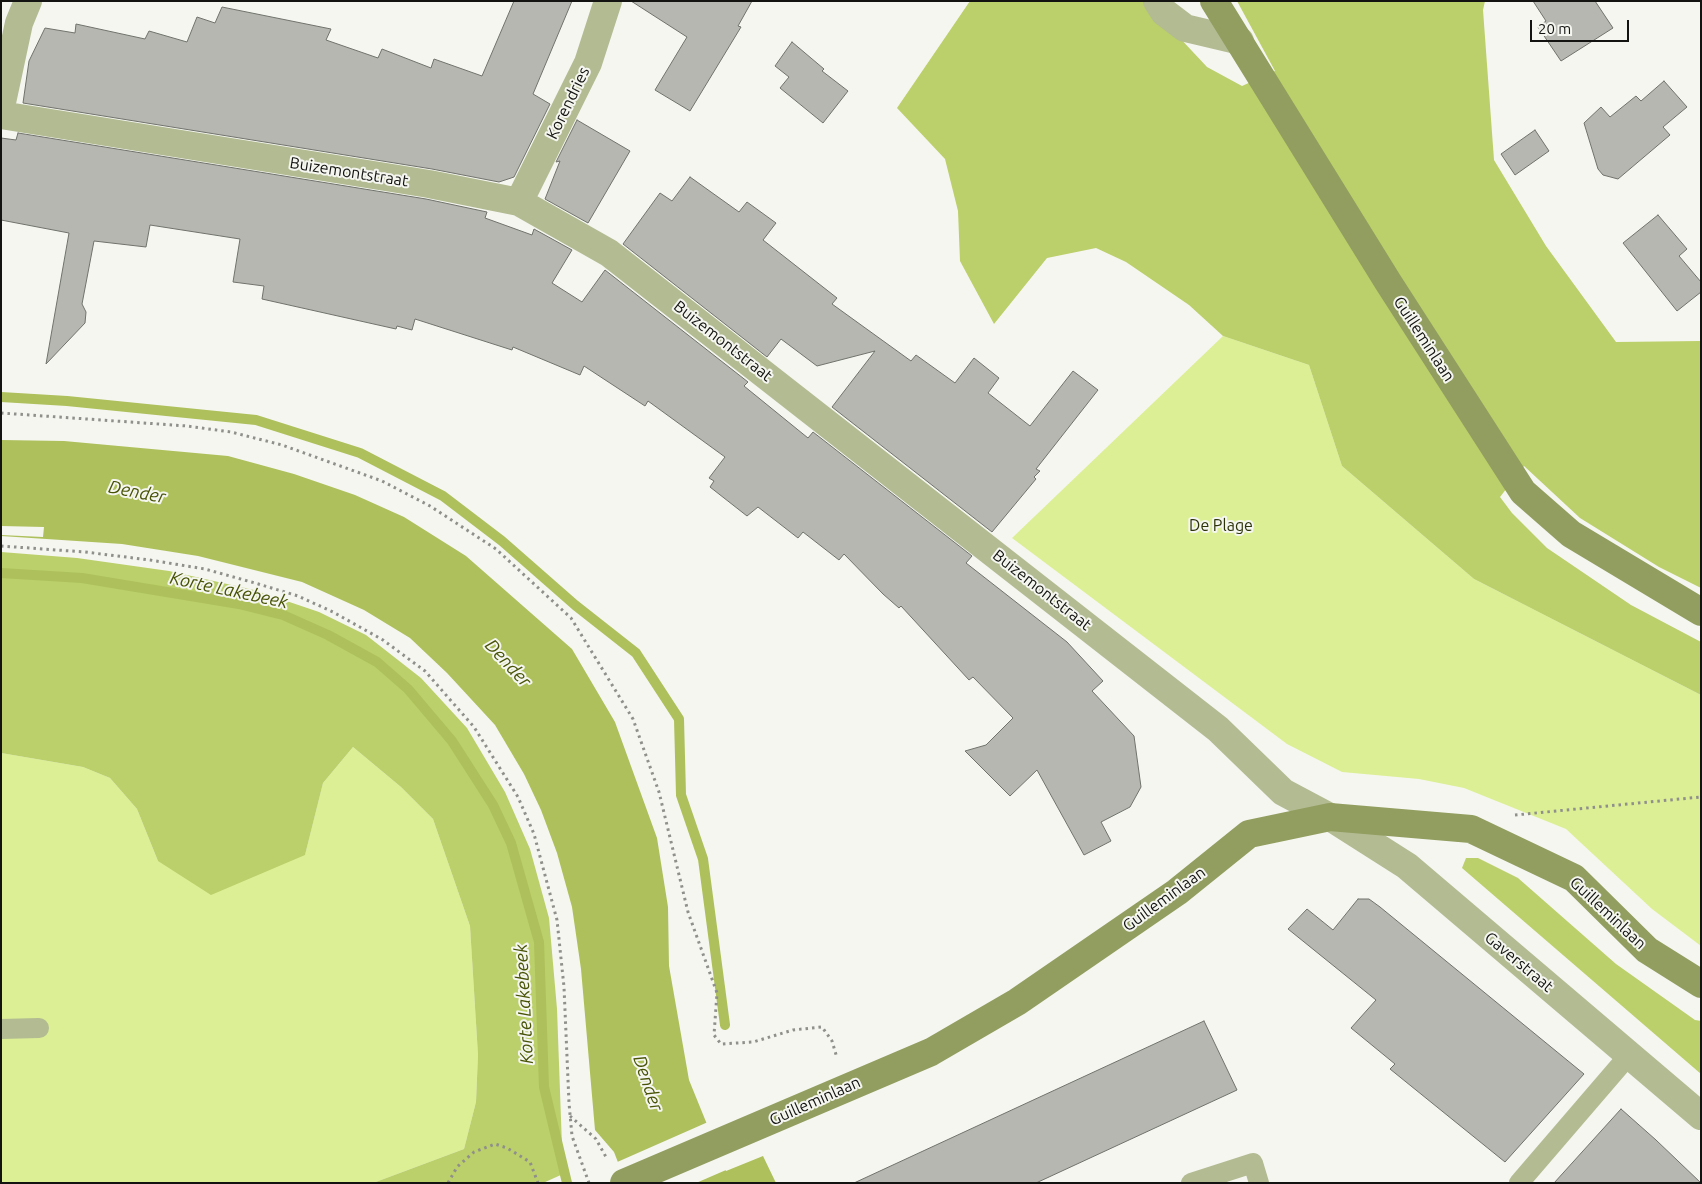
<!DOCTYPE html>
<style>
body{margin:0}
#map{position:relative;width:1702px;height:1184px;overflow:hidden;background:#f5f6f0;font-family:Ubuntu,sans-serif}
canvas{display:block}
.frame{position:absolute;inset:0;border:2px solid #131311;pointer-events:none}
.scale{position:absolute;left:1530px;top:20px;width:99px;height:22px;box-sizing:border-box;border:2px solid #131311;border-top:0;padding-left:6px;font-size:15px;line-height:18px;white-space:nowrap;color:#131311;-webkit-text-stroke:4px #f5f6f0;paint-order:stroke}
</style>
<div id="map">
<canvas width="1702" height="1184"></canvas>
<div class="frame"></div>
<div class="scale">20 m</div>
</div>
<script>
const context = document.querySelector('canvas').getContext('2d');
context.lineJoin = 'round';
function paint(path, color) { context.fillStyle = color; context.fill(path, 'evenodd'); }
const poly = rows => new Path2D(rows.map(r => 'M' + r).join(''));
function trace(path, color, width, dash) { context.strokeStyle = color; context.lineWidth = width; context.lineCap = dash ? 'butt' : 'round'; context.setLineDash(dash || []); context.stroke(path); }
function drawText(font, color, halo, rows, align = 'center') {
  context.font = font + ' Ubuntu,sans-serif'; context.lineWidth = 4; context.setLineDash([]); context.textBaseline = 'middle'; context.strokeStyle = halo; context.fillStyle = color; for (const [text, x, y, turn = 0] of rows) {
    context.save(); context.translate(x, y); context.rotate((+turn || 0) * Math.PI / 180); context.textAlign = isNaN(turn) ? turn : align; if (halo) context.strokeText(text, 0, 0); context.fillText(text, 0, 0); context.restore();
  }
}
const green = poly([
 [1223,336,1309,365,1342,466,1474,579,1701,695,1701,946,1652,909,1566,829,1464,788,1419,779,1342,772,1287,744,1012,538],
 [353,747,401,787,433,819,470,926,478,1055,476,1102,464,1149,373,1183,1,1183,1,753,83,767,110,778,137,809,158,861,305,855,323,783]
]);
const forest = poly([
 [970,1,1149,1,1163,20,1207,67,1242,86,1275,71,1237,1,1485,1,1483,10,1494,160,1546,246,1616,342,1701,341,1701,588,1659,567,1580,518,1524,466,1500,497,1512,513,1547,548,1631,605,1701,642,1701,695,1474,579,1342,466,1309,365,1223,336,1189,305,1126,262,1096,248,1047,258,994,324,960,261,958,211,945,159,897,108],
 [1,552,77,558,169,571,254,590,319,612,366,635,421,678,467,728,505,792,530,849,549,918,557,1009,563,1174,543,1183,373,1183,464,1149,476,1102,478,1055,470,926,433,819,401,787,353,747,323,783,305,855,211,895,158,861,137,809,110,778,83,767,1,753],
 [1466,858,1478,858,1518,878,1616,964,1695,1020,1701,1021,1701,1074,1462,868]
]);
const water = poly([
 [1,440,64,441,228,456,294,474,355,495,404,517,466,556,572,649,615,722,657,838,668,907,669,966,689,1080,726,1171,763,1156,776,1183,626,1183,614,1152,595,1130,581,969,572,907,557,853,541,810,524,774,495,725,447,673,410,638,364,610,302,582,198,556,122,544,1,536]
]);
const pier = poly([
 [1,526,44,527,43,537,1,535],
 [708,1122,727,1168,763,1154,696,1183,623,1183,615,1163]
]);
const stream = poly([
 [1,397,67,401,256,420,360,453,443,496,502,541,575,605,636,653,679,719,681,795,703,859,725,1025],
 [1,573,82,578,239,604,283,615,328,635,377,662,408,689,452,741,493,805,511,843,539,942,544,1087,567,1183]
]);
const building = poly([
 [514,1,572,1,533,94,550,104,514,177,499,182,432,169,23,103,29,61,45,28,75,33,76,24,145,39,149,31,187,42,197,17,215,23,222,7,331,29,326,40,378,58,382,49,431,68,434,59,482,76,514,1],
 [631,1,752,1,738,26,741,27,690,111,655,90,687,37,631,1],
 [1533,1,1595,1,1613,28,1561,61,1538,27,1546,21,1533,1],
 [792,42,824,69,822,71,848,91,823,123,780,88,789,77,775,66,792,42],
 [1664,81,1687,107,1663,127,1670,135,1618,179,1603,175,1598,169,1584,123,1601,107,1610,117,1636,96,1641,101,1664,81],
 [577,120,630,151,588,223,545,199,560,161,556,162,577,120],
 [1535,130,1549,151,1515,175,1501,154,1535,130],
 [18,133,426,199,487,212,485,218,532,235,534,229,572,250,552,283,582,302,605,270,748,382,744,386,808,438,813,432,972,556,966,563,1067,642,1103,681,1092,691,1134,736,1141,787,1130,807,1101,822,1111,841,1084,855,1037,770,1010,796,965,751,986,745,1013,718,973,677,969,680,901,606,899,608,883,594,844,554,839,560,803,532,798,538,758,507,747,516,710,487,714,481,709,478,725,457,648,401,645,406,584,366,580,375,513,347,512,350,415,319,412,330,397,326,396,329,262,299,264,286,233,282,240,239,150,225,146,247,94,241,82,304,86,312,85,323,46,364,69,233,1,220,1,138,16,140,18,133],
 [690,177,739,212,747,202,776,223,763,240,837,298,832,304,911,361,916,355,955,383,974,358,999,378,988,393,1030,426,1073,371,1098,390,1036,469,1040,471,1034,477,1036,479,992,532,832,407,875,351,817,366,781,339,767,357,623,244,660,193,672,201,690,177],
 [1658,215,1687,249,1679,256,1701,282,1701,292,1677,311,1623,243,1658,215],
 [1358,899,1369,899,1380,907,1584,1074,1505,1162,1390,1069,1395,1064,1351,1028,1376,1000,1288,929,1307,909,1333,930,1358,899],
 [1204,1021,1237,1090,1036,1183,854,1183,1204,1021],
 [1621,1109,1656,1140,1701,1183,1554,1183,1621,1109]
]);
const path = poly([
 [1,413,187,426,231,432,282,445,382,481,430,506,496,549,571,618,633,719,659,792,688,912,717,993,714,1035,721,1044,753,1042,793,1030,822,1027,832,1041,837,1058],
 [1,546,85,552,150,560,205,569,255,583,298,596,333,612,383,640,425,671,474,727,518,797,534,834,557,920,564,987,569,1103,572,1136,589,1183],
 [1515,815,1701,797],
 [570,1116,596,1139,606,1157],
 [448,1183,457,1167,474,1152,495,1144,507,1148,530,1162,538,1183]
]);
const service = poly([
 [1,1029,39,1028],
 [1191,1183,1253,1163,1259,1183],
 [1519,1183,1629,1055]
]);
const minor = poly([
 [1157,1,1164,12,1185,28,1240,41],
 [1,107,19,23,28,1],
 [1,115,429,184,519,202,609,253,1218,729,1283,792,1330,817],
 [519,202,588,63,608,1]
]);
const tertiary = poly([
 [1330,817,1407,866,1701,1116]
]);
const secondary = poly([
 [1214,1,1388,282,1523,492,1571,534,1701,612],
 [624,1183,931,1052,1017,1002,1177,892,1249,834,1330,817,1471,829,1574,878,1647,950,1701,984]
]);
const streetNames = [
 ["Korendries",568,103,-64],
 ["Buizemontstraat",349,172,9],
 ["Guilleminlaan",1424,339,57],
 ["Buizemontstraat",723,341,38],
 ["Buizemontstraat",1042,590,38],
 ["Guilleminlaan",1164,899,-36],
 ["Guilleminlaan",1608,913,43],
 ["Gaverstraat",1519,962,40],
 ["Guilleminlaan",815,1101,-24]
];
const parkNames = [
 ["De Plage",1221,526]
];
const waterNames = [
 ["Dender",137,492,11],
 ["Korte Lakebeek",229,590,12],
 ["Dender",508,663,47],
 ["Korte Lakebeek",524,1004,-93],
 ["Dender",648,1083,71]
];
paint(green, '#dcef95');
paint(forest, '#bbcf6a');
paint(water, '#adc05b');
paint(pier, '#f5f6f0');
trace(stream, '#adc05b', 10);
paint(building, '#b5b7b0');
trace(building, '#70726c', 1);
trace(path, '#8f8f8b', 3, [2.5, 4]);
trace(service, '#b2bb92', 20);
trace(minor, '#b2bb92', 28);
trace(tertiary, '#b2bb92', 28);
trace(secondary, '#919e5f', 28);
drawText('16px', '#131311', '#f5f6f0', streetNames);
drawText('16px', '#2d3408', '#f5f6f0', parkNames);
drawText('italic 18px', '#485305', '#f5f6f0', waterNames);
</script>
